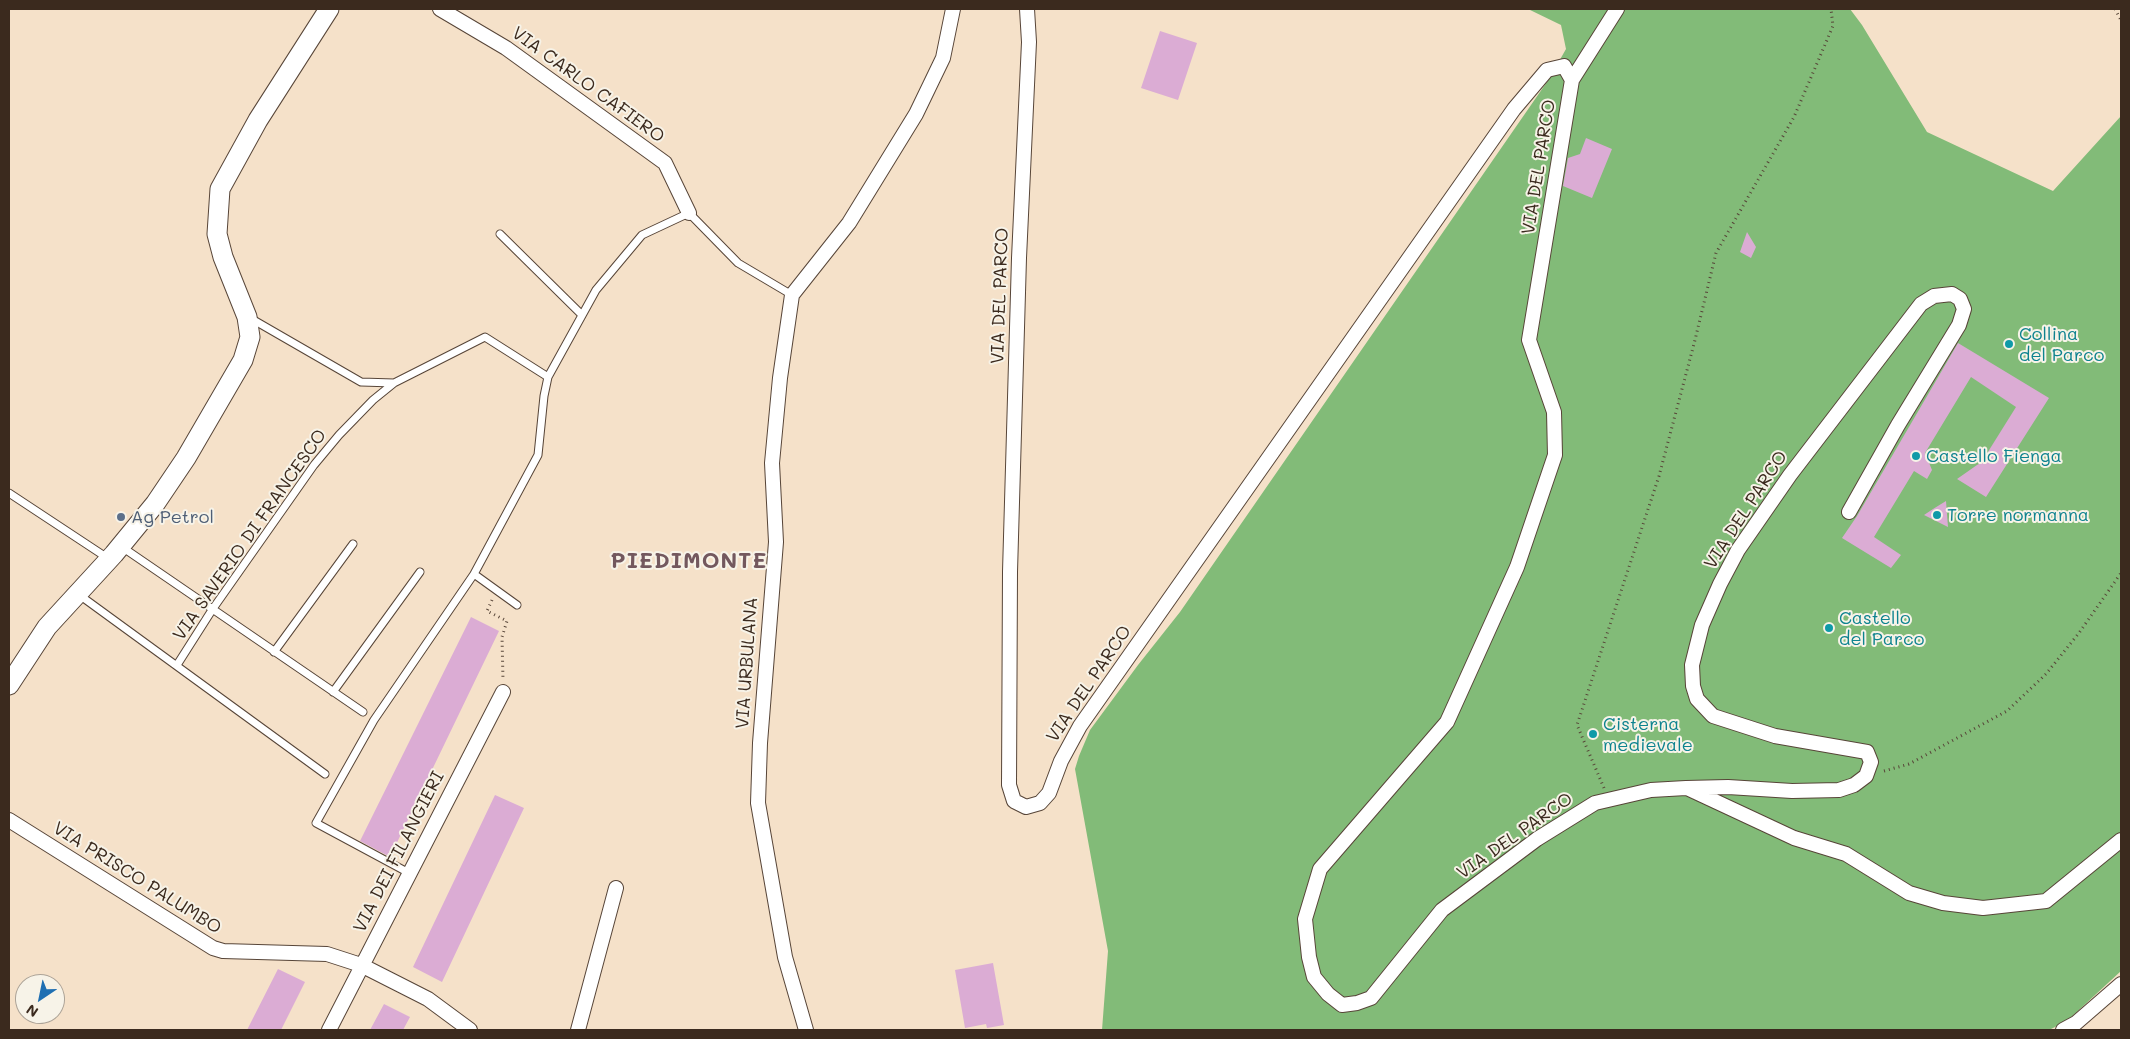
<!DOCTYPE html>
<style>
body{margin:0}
#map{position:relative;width:2130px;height:1039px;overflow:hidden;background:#f5e1c9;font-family:Mali,sans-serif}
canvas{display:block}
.frame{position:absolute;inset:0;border:10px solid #3b2a1e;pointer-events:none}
.north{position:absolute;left:15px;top:974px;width:50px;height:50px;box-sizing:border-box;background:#f7f3e8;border:1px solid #aca397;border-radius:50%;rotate:214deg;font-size:14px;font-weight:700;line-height:20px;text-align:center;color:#3b2a1e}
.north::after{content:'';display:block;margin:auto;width:18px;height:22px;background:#1f6fb2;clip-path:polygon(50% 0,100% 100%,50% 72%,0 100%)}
</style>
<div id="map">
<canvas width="2130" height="1039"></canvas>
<div class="frame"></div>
<div class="north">N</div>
</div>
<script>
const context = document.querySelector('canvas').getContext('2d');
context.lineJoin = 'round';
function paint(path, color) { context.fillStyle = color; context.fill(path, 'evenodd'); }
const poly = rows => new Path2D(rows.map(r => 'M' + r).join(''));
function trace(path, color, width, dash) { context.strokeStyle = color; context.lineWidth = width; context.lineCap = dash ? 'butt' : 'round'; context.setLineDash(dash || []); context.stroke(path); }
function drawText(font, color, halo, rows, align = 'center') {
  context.font = font + ' Mali,sans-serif'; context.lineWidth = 4; context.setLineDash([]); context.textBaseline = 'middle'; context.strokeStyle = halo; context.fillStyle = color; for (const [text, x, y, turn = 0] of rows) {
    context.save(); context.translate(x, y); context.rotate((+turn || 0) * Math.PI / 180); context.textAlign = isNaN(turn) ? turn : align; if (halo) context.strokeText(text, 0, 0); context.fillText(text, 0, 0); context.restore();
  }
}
const forest = poly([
 [1528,9,1850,9,1862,25,1927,132,2053,191,2121,116,2121,971,2067,1021,2049,1030,1102,1030,1108,951,1075,769,1079,756,1090,730,1138,665,1180,612,1549,79,1566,49,1561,25]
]);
const building = poly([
 [1160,31,1197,43,1178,100,1141,88],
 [1586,138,1612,149,1592,198,1563,186,1568,158,1580,154],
 [1747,232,1756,247,1751,258,1740,252],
 [1958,343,2049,398,1986,497,1957,479,1977,465,1981,463,2016,407,1971,377,1925,453,1932,470,1927,479,1914,471,1874,537,1901,555,1891,568,1842,538,1857,516],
 [1946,501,1948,527,1924,515,1933,509],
 [471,617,499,631,390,857,360,841],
 [495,795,524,808,442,982,413,967],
 [993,963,1004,1025,987,1028,986,1024,965,1028,955,970],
 [278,969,305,982,281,1030,247,1030],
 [384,1004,410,1017,403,1030,370,1030]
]);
const path = poly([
 [2115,9,2121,20],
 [492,600,487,611,507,621,502,637,503,680],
 [1884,771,1909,764,2007,711,2046,674,2079,633,2121,573],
 [1604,788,1577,725,1659,476,1695,340,1716,253,1794,117,1833,26,1831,9]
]);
const service = poly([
 [500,234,582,315],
 [250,318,361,382,394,383,485,337,548,377,596,290,642,235,689,213,738,263,792,295],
 [9,493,109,559],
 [122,547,363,712],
 [78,594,325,774],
 [517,605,474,574,538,455,544,396,548,377],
 [274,652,353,544],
 [177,665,212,610,314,465,339,435,373,400,394,383],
 [333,692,420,572],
 [409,873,316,823,374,720,474,574]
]);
const minor = poly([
 [440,9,506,48,665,163,689,213],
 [1027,9,1029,42,1019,258,1010,572,1009,785,1014,801,1026,807,1040,803,1049,793,1061,761,1080,726,1514,109,1547,70,1564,66,1572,80,1529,340,1554,412,1555,455,1517,567,1447,722,1320,869,1305,919,1309,957,1314,977,1328,994,1342,1005,1357,1003,1371,998,1442,910,1537,839,1595,803,1651,790,1686,788,1728,787,1792,791,1839,790,1854,785,1866,776,1871,762,1867,752,1775,736,1713,716,1697,699,1693,686,1692,665,1702,625,1720,584,1738,550,1790,475,1921,304,1934,296,1952,294,1960,299,1964,309,1959,325,1898,425,1849,512],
 [1572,80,1617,9],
 [1689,789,1794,838,1846,854,1909,893,1943,903,1983,908,2046,901,2121,840],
 [9,820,213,948,223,951,327,954,361,965,428,999,470,1030],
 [329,1030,503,692],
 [578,1030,616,888],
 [806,1030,785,957,758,803,760,743,776,542,772,463,780,378,792,295,849,223,916,114,943,58,953,9],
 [2063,1030,2076,1023,2121,984]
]);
const secondary = poly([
 [9,685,47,627,114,554,155,504,186,458,243,360,250,337,247,317,223,257,217,234,220,189,258,120,329,9]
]);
const markers = [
 [2009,344,5,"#0f9aa8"],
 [1916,456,5,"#0f9aa8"],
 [1937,515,5,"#0f9aa8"],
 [121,517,5,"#5c6f8a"],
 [1829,628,5,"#0f9aa8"],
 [1593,734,5,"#0f9aa8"]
];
const streetNames = [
 ["VIA CARLO CAFIERO",588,85,36],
 ["VIA DEL PARCO",1539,167,-81],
 ["VIA DEL PARCO",1000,296,-88],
 ["VIA DEL PARCO",1746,510,-57],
 ["VIA SAVERIO DI FRANCESCO",250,535,-55],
 ["VIA URBULANA",747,663,-86],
 ["VIA DEL PARCO",1089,684,-56],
 ["VIA DEL PARCO",1515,836,-35],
 ["VIA DEI FILANGIERI",399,852,-63],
 ["VIA PRISCO PALUMBO",137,878,32]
];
const cultureNames = [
 ["Collina",2019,334],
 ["del Parco",2019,355],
 ["Castello Fienga",1926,456],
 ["Torre normanna",1947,515],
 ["Castello",1839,618],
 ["del Parco",1839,639],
 ["Cisterna",1603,724],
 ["medievale",1603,745]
];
const serviceNames = [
 ["Ag Petrol",131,517]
];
const districtNames = [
 ["PIEDIMONTE",689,561]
];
paint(forest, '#82bb78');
paint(building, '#dbacd4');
trace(service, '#574538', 9);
trace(minor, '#574538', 16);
trace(secondary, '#574538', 21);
trace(path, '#574538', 3, [1, 4]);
trace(service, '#fff', 7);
trace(minor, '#fff', 14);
trace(secondary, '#fff', 19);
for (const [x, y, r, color] of markers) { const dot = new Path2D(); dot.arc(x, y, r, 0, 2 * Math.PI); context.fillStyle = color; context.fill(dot); trace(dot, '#f7f3e8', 2); }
drawText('18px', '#3b2a1e', '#f7f3e8', streetNames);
drawText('18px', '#0d838f', '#f7f3e8', cultureNames, 'left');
drawText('18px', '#4e5e75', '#f7f3e8', serviceNames, 'left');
context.letterSpacing = '1px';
drawText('bold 22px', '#73585e', '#f7f3e8', districtNames);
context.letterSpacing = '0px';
</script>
